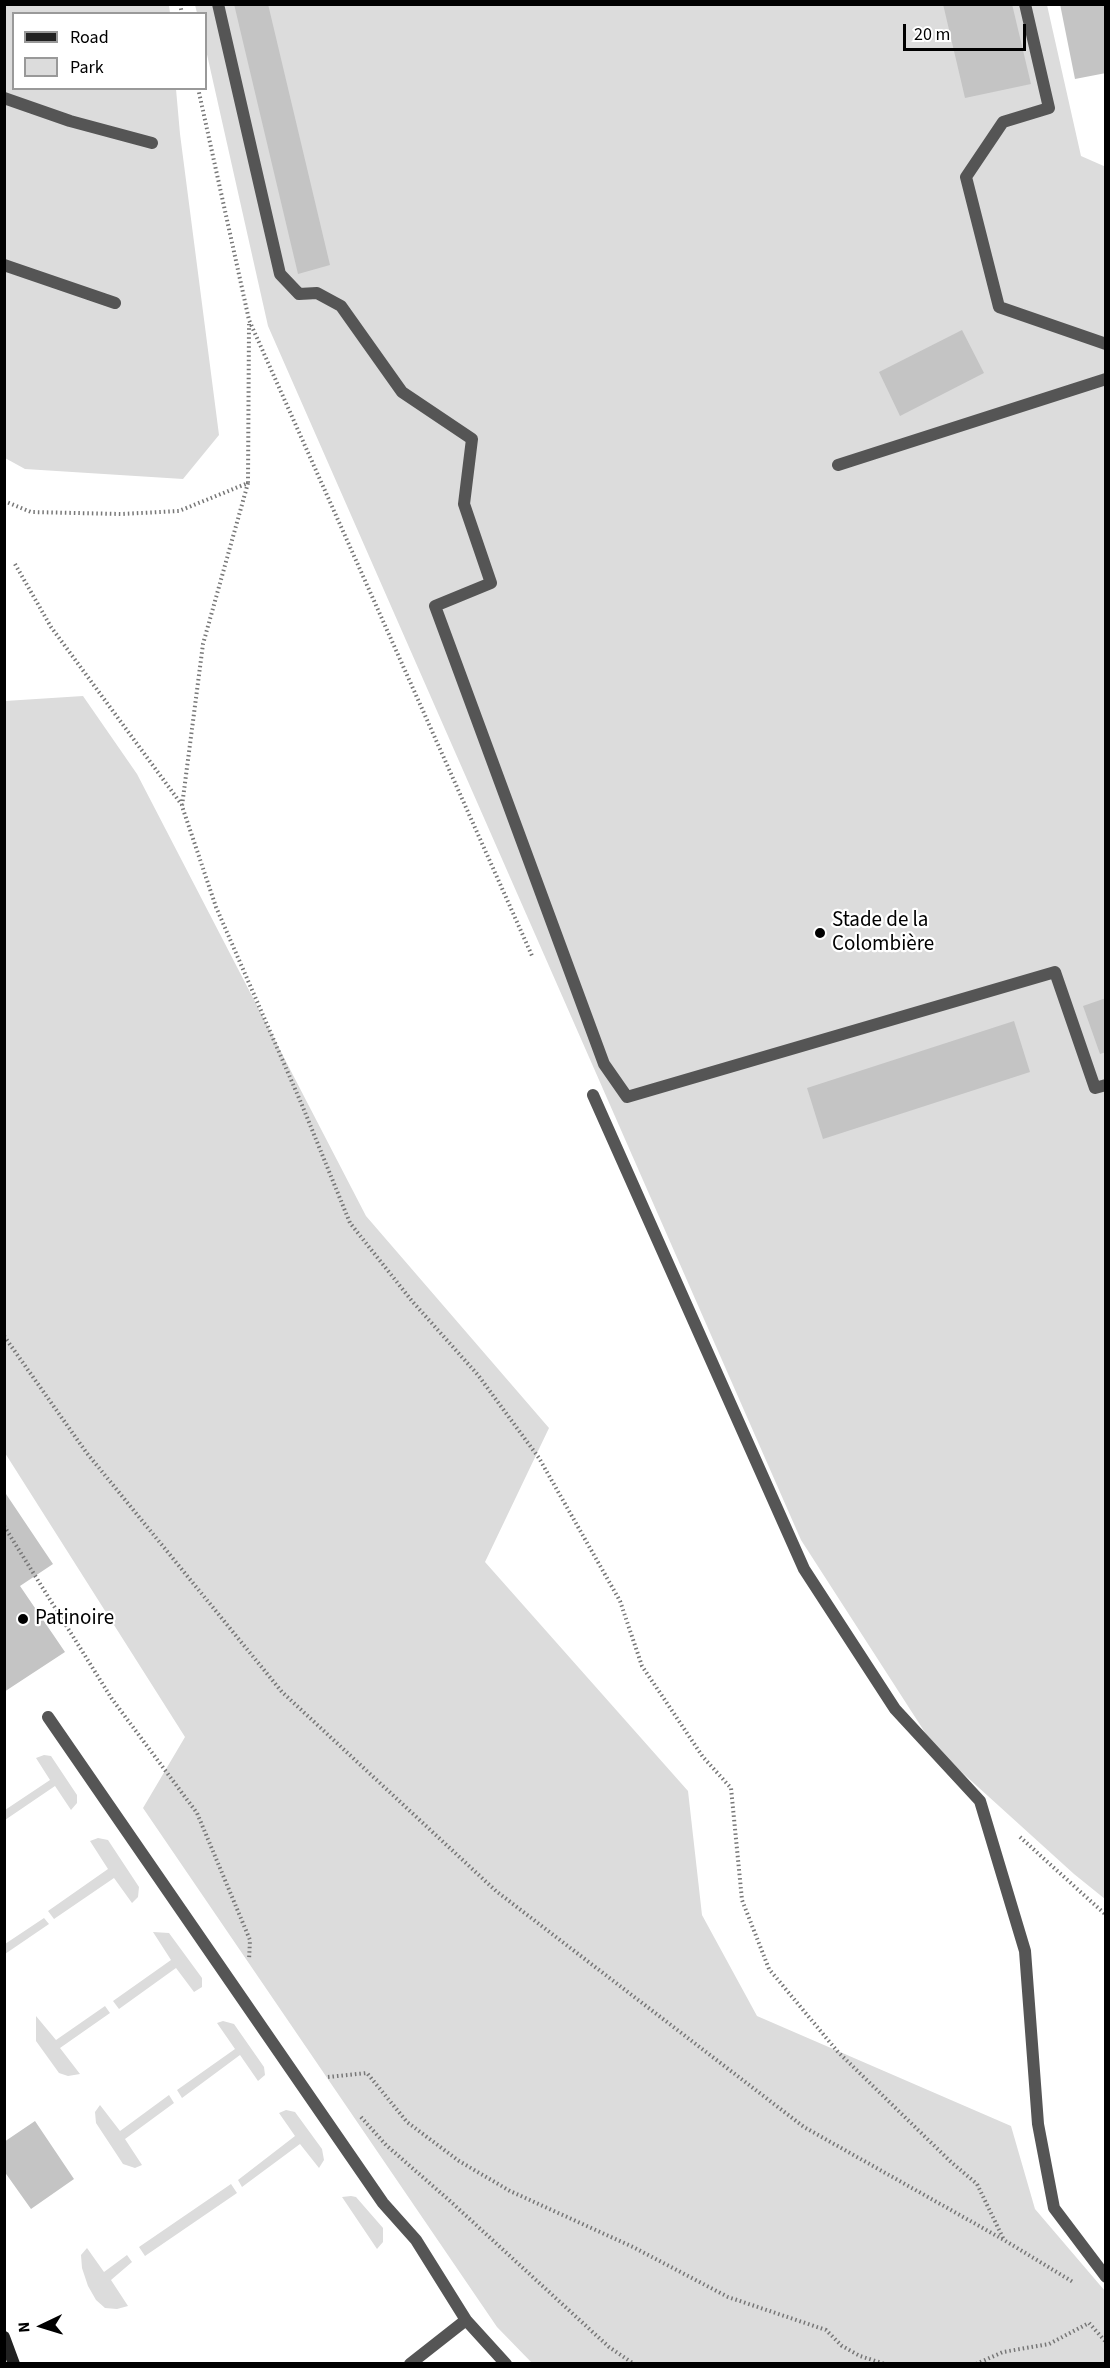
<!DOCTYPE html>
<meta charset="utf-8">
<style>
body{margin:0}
#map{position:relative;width:1110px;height:2368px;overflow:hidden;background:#fff;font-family:"Source Sans 3",sans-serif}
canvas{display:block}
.frame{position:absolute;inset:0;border:6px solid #000;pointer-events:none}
.legend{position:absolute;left:12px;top:12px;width:195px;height:78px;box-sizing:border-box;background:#fff;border:2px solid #999;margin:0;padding:8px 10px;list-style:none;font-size:18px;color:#000}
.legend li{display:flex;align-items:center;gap:12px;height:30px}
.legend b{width:30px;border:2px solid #999}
.north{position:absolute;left:12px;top:2296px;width:60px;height:60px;-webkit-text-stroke:4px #fff;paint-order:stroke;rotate:266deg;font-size:16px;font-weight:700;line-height:24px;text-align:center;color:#000}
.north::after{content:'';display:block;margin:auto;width:21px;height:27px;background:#000;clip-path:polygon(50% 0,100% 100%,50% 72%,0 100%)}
.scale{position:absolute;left:903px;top:24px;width:123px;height:27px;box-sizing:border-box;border:3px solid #000;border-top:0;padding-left:8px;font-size:18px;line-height:21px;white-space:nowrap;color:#000;-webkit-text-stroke:4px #fff;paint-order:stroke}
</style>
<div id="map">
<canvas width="1110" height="2368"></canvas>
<div class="frame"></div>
<ul class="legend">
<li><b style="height:8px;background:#222"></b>Road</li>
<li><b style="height:16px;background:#dcdcdc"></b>Park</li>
</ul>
<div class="north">N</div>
<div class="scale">20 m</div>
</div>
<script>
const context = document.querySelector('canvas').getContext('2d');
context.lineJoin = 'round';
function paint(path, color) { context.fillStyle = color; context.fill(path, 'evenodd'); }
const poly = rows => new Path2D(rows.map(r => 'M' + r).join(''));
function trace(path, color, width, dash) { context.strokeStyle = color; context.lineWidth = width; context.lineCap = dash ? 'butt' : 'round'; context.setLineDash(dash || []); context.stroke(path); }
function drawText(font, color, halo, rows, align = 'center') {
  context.font = font + ' "Source Sans 3",sans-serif'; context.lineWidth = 4.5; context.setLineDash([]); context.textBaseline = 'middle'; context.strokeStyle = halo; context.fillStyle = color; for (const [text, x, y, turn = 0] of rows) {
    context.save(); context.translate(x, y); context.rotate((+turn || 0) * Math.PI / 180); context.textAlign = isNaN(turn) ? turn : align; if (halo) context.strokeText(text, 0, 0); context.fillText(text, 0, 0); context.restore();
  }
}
const green = poly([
 [5,5,169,5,170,13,14,14,14,88,176,89,180,134,219,435,183,479,25,469,5,458],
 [195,5,1047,5,1081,156,1106,167,1105,1899,1074,1874,935,1748,801,1540,268,326,206,50,206,14,197,13],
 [83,696,137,774,366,1216,549,1428,485,1562,688,1791,702,1915,757,2016,1011,2126,1035,2209,1105,2291,1105,2363,532,2363,497,2327,143,1808,185,1737,5,1453,5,701],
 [44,1755,51,1756,77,1795,77,1803,71,1810,55,1786,5,1820,5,1810,50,1780,36,1758],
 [98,1838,108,1840,139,1887,138,1897,132,1903,114,1878,54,1919,48,1911,108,1869,90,1841],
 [44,1918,49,1924,5,1954,5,1944],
 [153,1932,169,1933,202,1978,202,1987,194,1992,176,1968,119,2009,113,2001,171,1960],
 [105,2006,110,2013,60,2048,80,2074,68,2076,59,2073,36,2041,36,2016,56,2040],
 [223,2021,234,2024,264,2067,265,2075,258,2081,240,2055,182,2098,177,2090,235,2049,217,2023],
 [169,2095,174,2103,125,2139,142,2165,135,2168,123,2164,96,2123,95,2112,100,2105,120,2131],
 [286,2110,295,2112,322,2149,324,2160,319,2168,300,2144,242,2187,238,2180,295,2136,279,2113],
 [231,2184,237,2193,145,2256,139,2247],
 [351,2196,356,2197,383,2228,383,2242,377,2249,342,2197],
 [87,2248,104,2272,127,2255,132,2262,111,2280,128,2306,117,2309,105,2308,96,2300,88,2286,82,2268,81,2255]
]);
const building = poly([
 [234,4,268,4,330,265,298,274],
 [943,4,1012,4,1031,84,965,98],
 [1060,4,1106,4,1106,73,1075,79],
 [962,330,984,373,900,416,879,372],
 [1106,998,1106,1052,1100,1054,1083,1006],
 [1014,1021,1030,1072,823,1139,807,1088],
 [4,1491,53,1564,20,1586,65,1652,4,1692],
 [35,2121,74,2179,31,2209,4,2171,4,2142]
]);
const path = poly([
 [180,4,182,14],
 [198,88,249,320,533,958],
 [248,483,203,644,182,806,216,907,302,1105,350,1223,412,1301,478,1375,539,1458,620,1601,642,1666,703,1757,731,1788,742,1900,769,1969,838,2052,951,2162,977,2184,1004,2240],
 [4,501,31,512,121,514,179,511,248,483,249,324],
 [15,564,51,627,182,805],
 [4,1336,86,1452,282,1692,496,1891,804,2127,1004,2240,1073,2282],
 [4,1526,112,1699,197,1813,250,1940,249,1960],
 [1020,1837,1106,1915],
 [328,2077,367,2073,407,2122,459,2161,510,2191,633,2247,728,2297,826,2330,842,2346,860,2356,885,2364],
 [361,2117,386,2145,450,2201,609,2347,634,2364],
 [976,2364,1003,2352,1049,2344,1089,2323,1106,2342]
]);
const lane = poly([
 [218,4,280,274,299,294,317,293,341,306,402,392,472,439,464,504,491,583,435,606,604,1064,627,1097,1055,972,1095,1088,1106,1085],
 [1025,4,1049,108,1003,122,966,177,999,307,1106,344],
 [4,98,70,121,152,143],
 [4,265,115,303],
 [838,465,1106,379],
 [48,1717,383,2203,416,2240,466,2320,506,2364],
 [410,2364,466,2320]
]);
const street = poly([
 [593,1095,804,1569,895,1709,980,1801,1025,1951,1038,2124,1054,2208,1106,2277]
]);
const secondary = poly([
 [4,2337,14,2364]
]);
const markers = [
 [820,933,6,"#000"],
 [23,1619,6,"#000"]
];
const poiNames = [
 ["Stade de la",832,921],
 ["Colombière",832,945],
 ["Patinoire",35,1619]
];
paint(green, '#dcdcdc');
paint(building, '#c4c4c4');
trace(path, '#777', 4, [1.5, 3]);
trace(lane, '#555', 12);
trace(street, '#555', 12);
trace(secondary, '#222', 12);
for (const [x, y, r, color] of markers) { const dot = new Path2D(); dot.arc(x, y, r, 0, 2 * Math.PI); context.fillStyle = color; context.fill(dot); trace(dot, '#fff', 2); }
drawText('21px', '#000', '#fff', poiNames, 'left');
</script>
